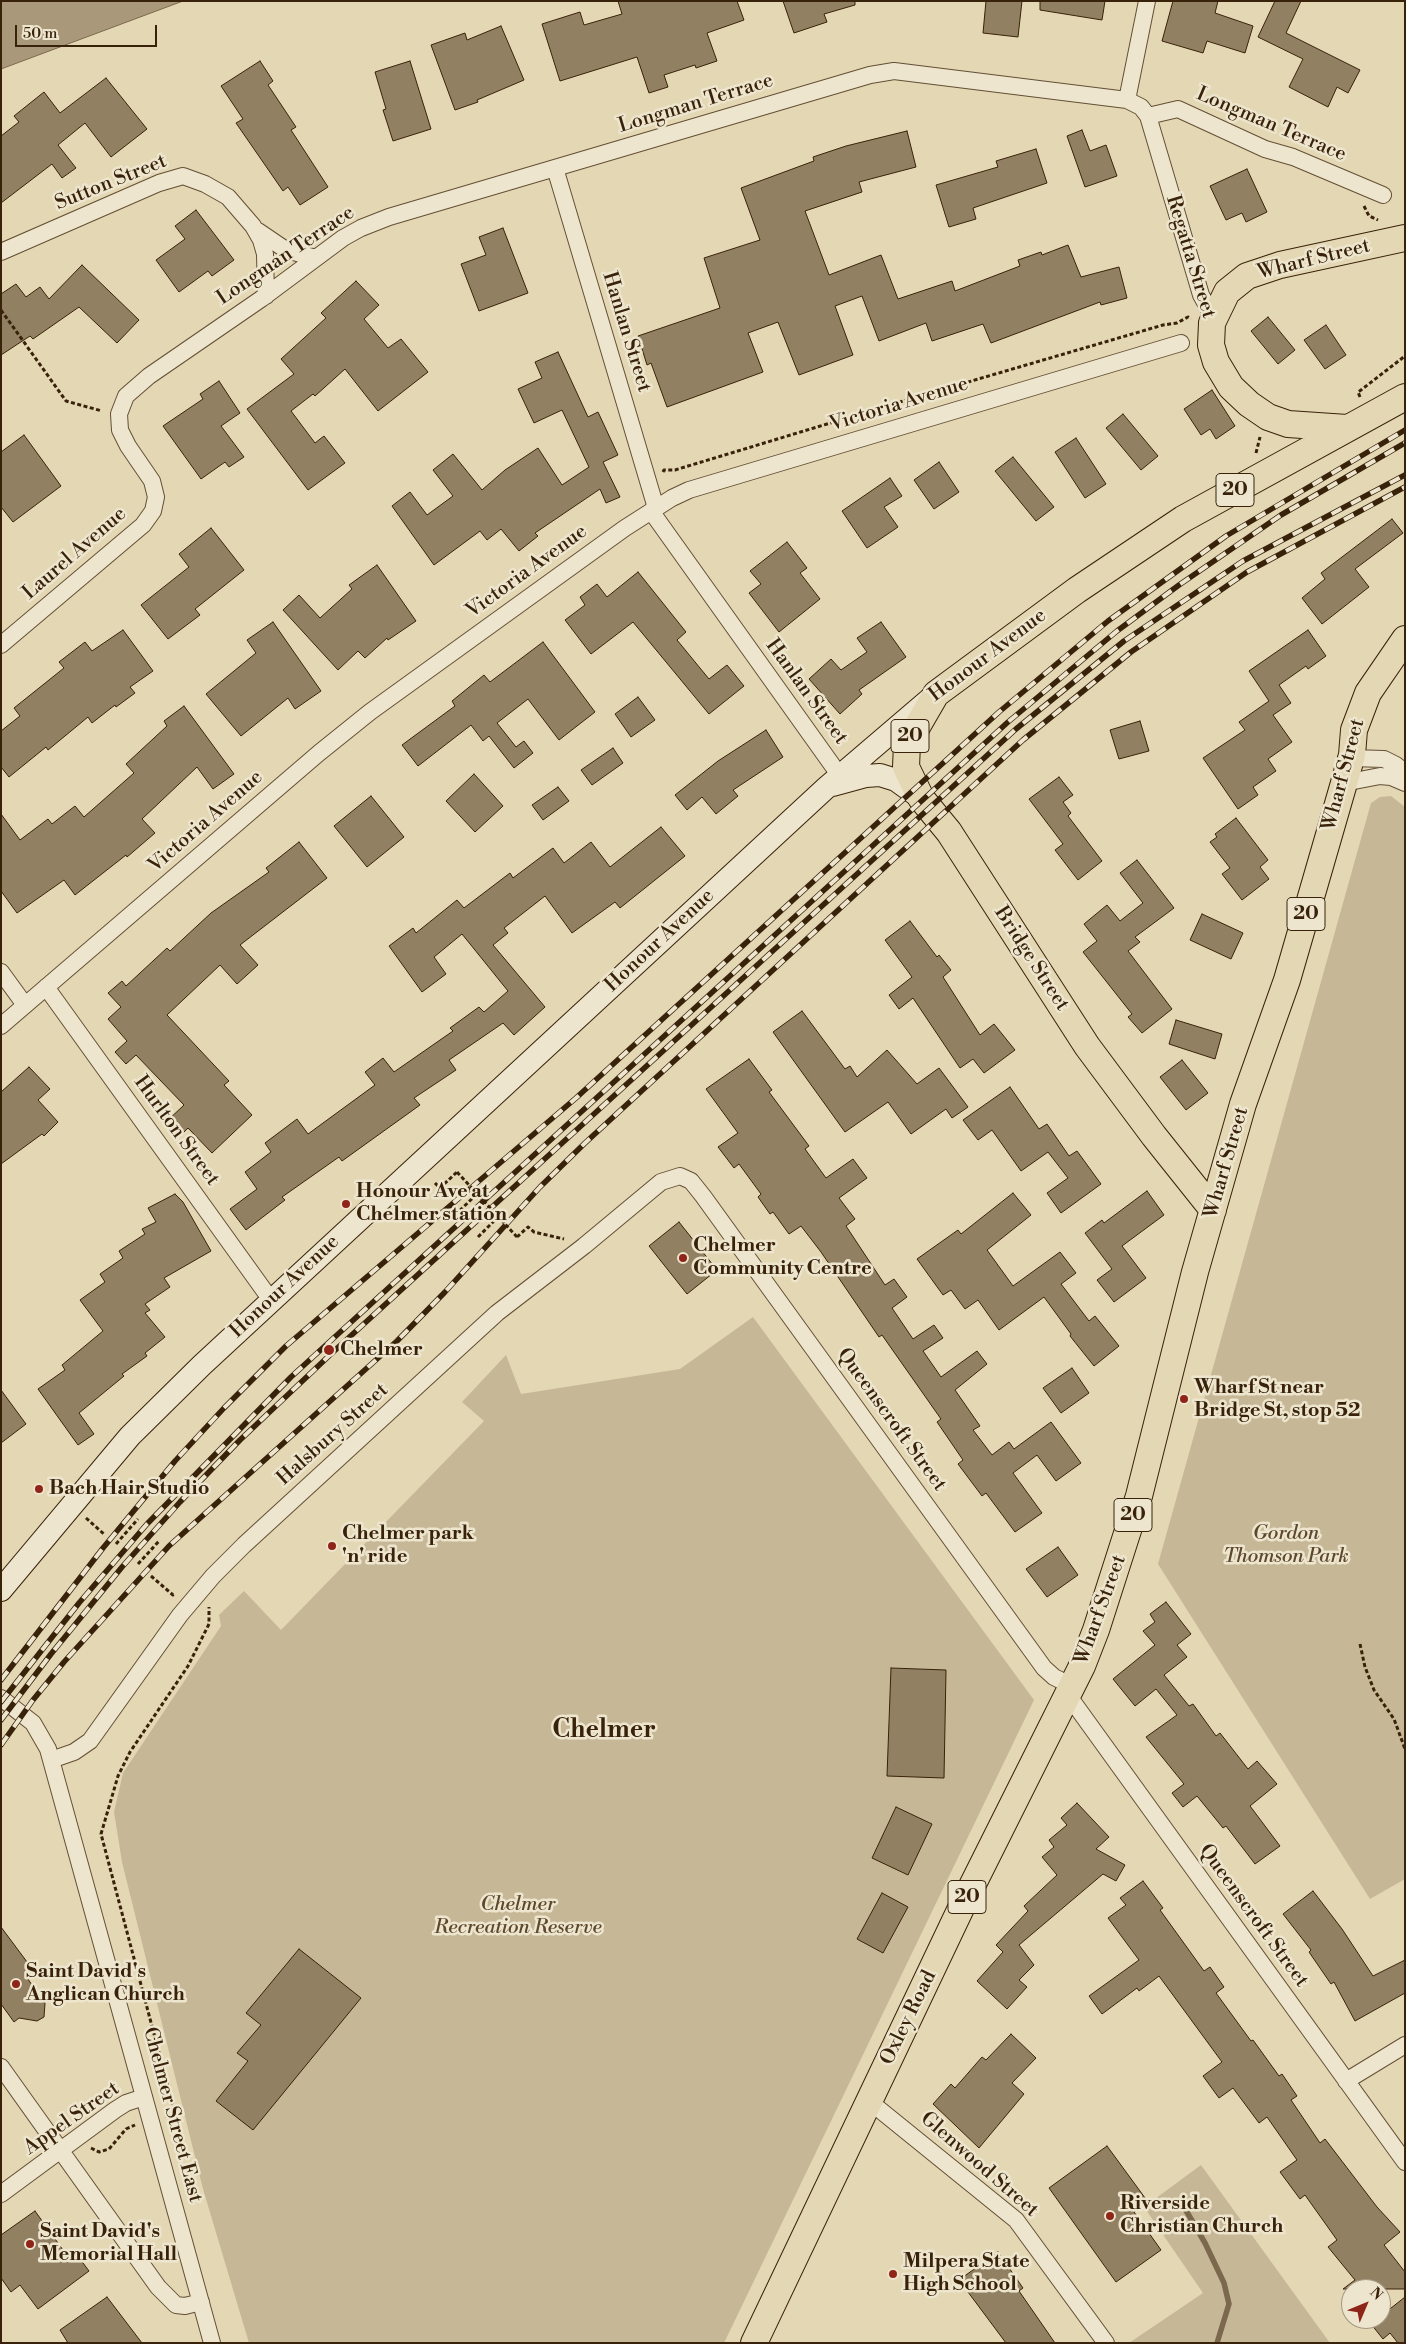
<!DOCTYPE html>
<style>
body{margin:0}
#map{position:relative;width:1406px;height:2344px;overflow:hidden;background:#e3d7b4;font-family:"Libre Bodoni",serif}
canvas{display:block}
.frame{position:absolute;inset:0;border:2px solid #39220a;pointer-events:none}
.north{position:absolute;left:1341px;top:2279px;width:50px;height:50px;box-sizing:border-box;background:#ede5ce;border:1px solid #a59780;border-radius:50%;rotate:45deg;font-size:14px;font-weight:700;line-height:20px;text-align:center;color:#39220a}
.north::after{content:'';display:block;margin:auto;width:18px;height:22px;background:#8f2418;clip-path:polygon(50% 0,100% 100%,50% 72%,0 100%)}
.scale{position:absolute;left:15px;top:25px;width:142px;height:22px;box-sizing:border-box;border:2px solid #39220a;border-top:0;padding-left:6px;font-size:15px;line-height:18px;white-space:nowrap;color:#39220a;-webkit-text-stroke:4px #ede5ce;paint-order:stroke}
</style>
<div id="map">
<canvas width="1406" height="2344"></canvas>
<div class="frame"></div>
<div class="north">N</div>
<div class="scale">50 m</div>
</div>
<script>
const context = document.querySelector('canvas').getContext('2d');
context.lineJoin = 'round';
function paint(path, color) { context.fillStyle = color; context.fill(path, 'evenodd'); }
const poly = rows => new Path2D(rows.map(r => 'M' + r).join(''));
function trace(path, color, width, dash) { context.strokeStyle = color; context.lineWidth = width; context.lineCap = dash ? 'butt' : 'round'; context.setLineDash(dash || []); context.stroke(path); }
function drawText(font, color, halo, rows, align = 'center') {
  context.font = font + ' "Libre Bodoni",serif'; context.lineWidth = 5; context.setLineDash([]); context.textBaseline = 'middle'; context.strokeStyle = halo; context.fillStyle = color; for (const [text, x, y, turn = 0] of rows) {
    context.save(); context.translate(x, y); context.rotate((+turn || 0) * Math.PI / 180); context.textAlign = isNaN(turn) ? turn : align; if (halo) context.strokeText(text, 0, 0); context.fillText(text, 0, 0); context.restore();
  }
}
const green = poly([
 [1391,796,1405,807,1405,1879,1370,1899,1158,1564,1371,803,1380,797],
 [753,1317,1034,1700,724,2343,249,2343,203,2189,122,1862,114,1812,123,1773,221,1626,219,1615,244,1591,281,1630,484,1421,462,1402,506,1355,521,1394,680,1369],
 [1201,2165,1330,2343,1129,2343,1203,2293,1144,2207]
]);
const water = poly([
 [1,1,183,1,1,69,1,1]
]);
const stream = poly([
 [1184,2207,1205,2243,1224,2283,1229,2304,1217,2343]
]);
const building = poly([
 [618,1,737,1,744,20,707,33,717,61,696,68,695,65,664,75,668,87,649,93,637,57,560,81,542,24,580,12,584,25,622,14,618,1],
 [783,1,855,1,855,5,824,14,827,22,794,33,783,1],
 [986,1,1022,1,1018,37,983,33,986,1],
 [1040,1,1105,1,1102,20,1040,10,1040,1],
 [1173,1,1218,1,1215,13,1253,26,1245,53,1207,41,1203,53,1162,41,1173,1],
 [1275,1,1301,1,1286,33,1360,70,1348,93,1337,87,1328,107,1289,87,1303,59,1258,37,1275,1],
 [501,26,524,80,477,100,478,102,455,110,431,45,465,33,467,40,501,26],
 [260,61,273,81,268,85,296,127,291,130,328,187,300,205,288,187,283,191,236,123,243,119,221,86,260,61],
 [410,61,431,129,393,141,383,110,386,109,375,72,410,61],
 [106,78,147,129,111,157,85,123,58,145,76,168,62,178,52,164,1,203,1,136,19,122,14,116,44,92,60,113,106,78],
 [1082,130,1090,151,1106,145,1117,176,1085,187,1067,136,1082,130],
 [907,131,916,167,859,182,862,192,805,211,829,275,881,255,898,299,952,281,955,291,1020,266,1018,260,1041,252,1042,255,1068,245,1081,277,1119,267,1127,298,1101,305,1100,302,991,343,983,324,932,341,926,323,879,341,862,296,835,306,853,355,799,375,778,322,748,333,763,372,667,407,651,363,647,365,638,336,720,308,704,258,760,240,741,188,814,161,813,157,846,146,907,131],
 [1036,149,1047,183,973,208,976,219,949,227,936,185,998,167,996,161,1036,149],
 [1247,169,1267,212,1246,222,1242,213,1226,220,1210,186,1247,169],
 [196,210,234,260,212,276,208,271,179,292,156,260,185,239,175,226,196,210],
 [503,228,528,293,479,311,461,264,486,255,479,237,503,228],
 [82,265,139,320,117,343,79,307,33,339,30,336,1,355,1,294,16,284,26,297,40,287,49,299,82,265],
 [356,281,379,305,364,319,388,348,401,339,428,372,378,411,345,369,315,396,313,394,291,411,315,443,324,436,345,463,308,490,247,409,294,374,281,359,326,318,321,313,356,281],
 [1268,317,1295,350,1278,364,1251,331,1268,317],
 [1326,325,1346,355,1325,369,1304,340,1326,325],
 [558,352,588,417,598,412,618,455,603,462,620,497,606,503,600,489,535,533,538,536,519,551,501,529,487,540,480,531,434,565,392,506,410,492,427,515,453,496,433,470,453,454,482,490,505,470,538,448,562,485,589,467,562,410,534,423,518,389,542,378,535,362,558,352],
 [219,381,240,413,221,426,244,457,229,467,225,462,201,479,163,426,203,399,200,394,219,381],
 [1212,390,1235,426,1216,439,1210,429,1201,435,1184,409,1212,390],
 [1123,414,1158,456,1141,470,1106,428,1123,414],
 [24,435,61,486,13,522,1,507,1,452,24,435],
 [1076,438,1106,484,1085,498,1055,452,1076,438],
 [1013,457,1054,507,1036,521,995,471,1013,457],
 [939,462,959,492,934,509,914,480,939,462],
 [890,478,902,496,884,507,898,527,867,548,842,511,890,478],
 [1392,519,1403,533,1355,569,1369,587,1322,624,1302,598,1325,579,1321,573,1392,519],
 [211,528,244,570,195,609,200,615,168,639,141,605,189,567,179,554,211,528],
 [787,542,807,568,800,573,820,599,779,632,749,593,761,584,750,571,787,542],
 [377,565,416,621,388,640,387,638,365,658,358,651,338,670,283,610,299,595,320,618,352,589,349,585,377,565],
 [638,572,686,632,677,640,709,679,727,665,744,686,709,714,633,622,591,654,565,620,585,605,580,597,597,584,607,597,638,572],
 [273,622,321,691,295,709,288,698,241,736,206,694,256,653,247,640,273,622],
 [881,622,906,657,859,690,862,694,840,714,809,679,831,659,841,670,867,652,857,638,881,622],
 [123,630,153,671,130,687,135,693,116,707,115,705,92,723,88,717,48,750,46,747,9,777,1,767,1,731,20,716,14,708,64,668,59,662,85,642,92,651,123,630],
 [1308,630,1326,656,1308,669,1306,666,1279,685,1291,703,1273,715,1292,742,1268,759,1276,771,1253,787,1258,795,1238,809,1203,758,1245,730,1239,722,1269,701,1249,671,1308,630],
 [543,642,595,712,559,740,528,699,497,723,516,747,524,741,533,753,514,768,489,736,483,741,471,725,418,766,402,745,455,706,452,701,484,675,490,682,543,642],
 [638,697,655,720,631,737,615,714,638,697],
 [184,706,234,774,213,789,197,767,142,819,155,833,127,857,126,855,75,895,64,880,17,913,1,891,1,814,20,840,48,819,52,824,75,806,84,817,134,773,126,764,167,726,164,721,184,706],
 [1140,721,1149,751,1119,759,1110,730,1140,721],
 [766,730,783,757,733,790,738,796,716,814,702,797,687,810,675,795,718,761,766,730],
 [613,748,623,763,592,785,581,770,613,748],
 [474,774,503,806,475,832,446,801,474,774],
 [1059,777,1073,795,1063,802,1071,813,1068,816,1102,861,1078,880,1055,850,1063,844,1029,799,1059,777],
 [558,787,569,801,543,820,532,805,558,787],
 [371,796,404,837,367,867,334,826,371,796],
 [1236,818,1268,860,1260,867,1269,879,1242,900,1222,874,1230,868,1210,842,1217,837,1215,834,1236,818],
 [661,827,685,856,620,908,615,902,572,933,545,896,504,928,508,933,493,945,545,1007,514,1035,503,1023,449,1060,456,1070,414,1098,420,1105,342,1161,339,1157,282,1197,285,1200,246,1230,230,1209,257,1189,245,1172,271,1152,265,1143,297,1119,308,1134,375,1085,365,1072,383,1058,394,1072,453,1031,450,1028,479,1007,484,1012,508,991,462,934,434,957,446,974,422,992,389,946,413,928,416,933,457,900,464,908,510,873,513,878,553,848,564,863,591,842,610,867,661,827],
 [299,842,327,878,240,945,258,965,237,984,220,965,167,1015,229,1081,224,1085,252,1115,212,1153,188,1128,179,1137,165,1123,184,1105,136,1055,126,1064,115,1052,127,1041,108,1019,121,1007,108,993,122,981,126,986,167,948,170,951,211,913,269,872,266,868,299,842],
 [1137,860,1174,908,1135,937,1140,942,1128,951,1172,1009,1142,1033,1128,1017,1132,1014,1083,952,1097,941,1084,924,1107,905,1120,921,1143,903,1120,873,1137,860],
 [1202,914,1243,933,1231,959,1190,940,1202,914],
 [910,921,937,957,939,955,951,970,943,977,980,1035,994,1024,1015,1050,984,1073,973,1059,960,1068,913,998,899,1009,889,995,912,977,885,940,910,921],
 [802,1011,845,1069,850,1066,857,1077,887,1050,917,1084,939,1068,968,1107,952,1118,946,1109,911,1134,888,1102,845,1132,773,1032,802,1011],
 [1176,1020,1222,1034,1215,1059,1169,1044,1176,1020],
 [749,1059,772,1090,769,1092,809,1146,805,1149,826,1178,853,1159,867,1178,839,1198,855,1219,846,1226,885,1285,894,1279,907,1297,892,1308,913,1339,934,1325,943,1338,923,1351,941,1377,977,1351,987,1364,955,1390,980,1426,973,1430,992,1455,1009,1442,1014,1449,1051,1422,1081,1463,1056,1481,1037,1455,1013,1473,1042,1513,1015,1532,986,1493,982,1496,958,1464,963,1460,937,1422,941,1419,882,1335,879,1337,821,1252,801,1226,789,1234,773,1212,770,1214,758,1197,761,1194,739,1164,734,1168,718,1147,738,1133,706,1089,749,1059],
 [1182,1060,1208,1093,1186,1110,1160,1077,1182,1060],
 [29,1067,50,1089,38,1100,58,1122,44,1136,42,1134,1,1164,1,1092,29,1067],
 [1010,1087,1039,1129,1047,1124,1069,1156,1077,1151,1101,1184,1061,1213,1047,1193,1068,1178,1048,1152,1021,1171,992,1130,978,1140,963,1120,1010,1087],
 [1147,1191,1164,1215,1122,1246,1146,1278,1114,1302,1097,1280,1112,1269,1085,1233,1102,1220,1104,1223,1147,1191],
 [1013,1193,1031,1215,987,1250,1013,1286,1060,1252,1076,1273,1061,1284,1089,1321,1095,1316,1119,1346,1094,1366,1070,1336,1071,1334,1044,1297,999,1330,978,1300,965,1309,951,1290,943,1295,917,1259,958,1230,961,1234,1013,1193],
 [175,1194,183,1202,211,1251,164,1278,170,1287,145,1304,150,1310,145,1313,165,1337,145,1353,147,1356,122,1374,124,1376,79,1413,94,1434,78,1445,38,1389,65,1370,62,1365,103,1331,80,1300,105,1282,100,1274,123,1258,119,1251,145,1234,142,1229,156,1222,148,1208,175,1194],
 [679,1222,717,1270,687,1294,649,1246,679,1222],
 [1072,1368,1089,1393,1061,1413,1043,1388,1072,1368],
 [1,1390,26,1424,1,1443,1,1390],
 [1058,1547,1078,1575,1047,1597,1026,1569,1058,1547],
 [1166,1602,1191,1634,1177,1645,1187,1657,1164,1675,1189,1706,1193,1704,1216,1736,1220,1733,1248,1769,1257,1761,1277,1784,1250,1806,1280,1846,1255,1864,1226,1826,1223,1828,1197,1796,1183,1807,1172,1793,1184,1784,1146,1737,1177,1715,1156,1689,1135,1706,1113,1679,1155,1645,1143,1631,1155,1622,1150,1614,1166,1602],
 [891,1668,946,1670,944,1778,887,1776,891,1668],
 [1077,1803,1109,1837,1096,1849,1125,1865,1116,1881,1103,1874,1019,1945,1034,1965,1019,1980,1027,1987,1007,2009,977,1981,1003,1952,996,1945,1028,1911,1024,1906,1057,1875,1042,1857,1054,1847,1049,1840,1067,1825,1061,1818,1077,1803],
 [896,1807,932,1824,908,1875,872,1858,896,1807],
 [1143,1881,1163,1908,1160,1910,1204,1971,1210,1967,1224,1987,1216,1993,1251,2041,1253,2040,1279,2076,1282,2074,1297,2096,1291,2100,1320,2143,1325,2139,1377,2207,1400,2232,1384,2245,1405,2272,1405,2289,1343,2289,1355,2280,1328,2247,1337,2240,1305,2195,1300,2199,1280,2172,1297,2160,1267,2117,1259,2123,1233,2088,1219,2098,1203,2076,1222,2062,1159,1976,1139,1991,1137,1988,1102,2014,1089,1996,1139,1960,1108,1918,1126,1905,1120,1898,1143,1881],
 [1313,1891,1342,1929,1373,1976,1405,1960,1405,1993,1355,2021,1334,1982,1331,1984,1309,1952,1311,1950,1283,1914,1313,1891],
 [882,1893,908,1907,883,1953,857,1939,882,1893],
 [1,1927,33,1970,25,1975,45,2003,44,2017,37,2021,19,2018,14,2022,1,2004,1,1927],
 [299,1949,361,1998,253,2130,216,2101,248,2061,237,2053,261,2025,246,2013,299,1949],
 [1011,2034,1036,2058,1012,2083,1024,2094,979,2148,933,2104,951,2084,955,2088,982,2057,986,2060,1011,2034],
 [1107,2146,1148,2202,1134,2212,1161,2250,1116,2282,1049,2188,1107,2146],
 [35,2211,68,2257,74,2251,89,2271,38,2309,20,2285,11,2292,1,2278,1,2235,35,2211],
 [998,2252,1023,2288,1019,2291,1055,2343,1006,2343,959,2280,998,2252],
 [107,2297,142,2343,68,2343,60,2330,107,2297],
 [1405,2297,1405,2343,1398,2343,1390,2333,1383,2339,1371,2324,1377,2319,1381,2319,1381,2316,1405,2297]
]);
const path = poly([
 [1364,206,1369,216,1378,220],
 [1,310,66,401,102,411],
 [1360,397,1358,392,1361,390,1405,356],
 [1256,453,1260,437],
 [663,472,664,470,675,470,903,401,1163,325,1177,323,1188,317,1191,319],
 [435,1183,440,1188,457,1172],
 [455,1215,477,1194],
 [478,1237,498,1217],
 [517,1237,528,1227,534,1232,564,1239],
 [86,1518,105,1535],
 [116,1544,138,1519],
 [138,1564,160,1540],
 [151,1576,173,1595,175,1594],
 [1360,1644,1365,1667,1374,1690,1394,1719,1405,1749],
 [165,2116,175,2113,101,1834,118,1776,130,1752,188,1666,209,1624,209,1607],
 [91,2148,99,2152,109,2149,126,2129,135,2125]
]);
const minor = poly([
 [1127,100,1147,1],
 [1148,116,1201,295,1214,318],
 [555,168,656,508],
 [258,231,286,250,316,258],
 [1,252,159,183,183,176,205,184,228,197,253,226,261,240,265,254,266,296],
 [651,511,840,776],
 [1,645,143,525,153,511,156,497,152,481,128,446,120,430,119,414,126,396,149,376,261,299,343,238,361,228,389,217,870,75,894,71,1127,100,1141,107,1148,116,1178,109,1265,149,1293,157,1383,195],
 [1351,758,1384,759,1396,765,1405,772],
 [1344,783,1380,776,1391,777,1405,783],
 [1,972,25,1005],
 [46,987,271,1300],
 [1,1026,319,753,370,712,625,528,672,498,689,490,1181,343],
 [1068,1695,1405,2162],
 [1,1698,33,1723,48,1749,212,2343],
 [51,1760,74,1752,90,1741,180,1615,213,1576,244,1545,497,1313,584,1246,661,1182,680,1176,691,1181,703,1196,1044,1668,1054,1677,1072,1686],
 [1,2067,158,2287,176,2305,185,2306,201,2302],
 [1346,2081,1405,2045],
 [869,2101,1016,2220,1106,2343],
 [1,2194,115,2110,126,2103,144,2097]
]);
const secondary = poly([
 [833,785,866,776,880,775,896,780,921,798],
 [1,1590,130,1436,202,1365,827,787,930,699]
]);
const primary = poly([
 [1347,428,1288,424,1268,417,1249,404,1231,387,1216,362,1211,345,1212,323,1227,292,1247,276,1280,265,1405,238],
 [1213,1210,1154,1136,1087,1046,949,832,921,798,906,767,907,744,936,694,1077,590,1183,519,1405,397],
 [754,2343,962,1906,1082,1666,1096,1630,1139,1496,1195,1272,1243,1104,1287,980,1344,783,1352,755,1354,730,1368,693,1405,639]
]);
const rail = poly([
 [1,1680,103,1548,175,1461,224,1408,286,1346,576,1098,999,712,1108,621,1226,536,1405,430],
 [1,1702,79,1603,147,1524,291,1377,1008,722,1117,631,1179,585,1281,515,1405,443],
 [1,1720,51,1654,122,1567,180,1502,240,1440,332,1353,1016,729,1124,641,1243,561,1405,475],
 [1,1745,33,1700,64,1662,169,1546,397,1341,445,1292,540,1187,585,1143,1023,740,1131,652,1247,572,1405,487]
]);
const pathBridge = poly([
 [457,1172,517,1237]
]);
const markers = [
 [346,1204,5,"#8f2418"],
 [683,1258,5,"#8f2418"],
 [329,1350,6,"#8f2418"],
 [1184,1399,5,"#8f2418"],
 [39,1489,5,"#8f2418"],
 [332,1546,5,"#8f2418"],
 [16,1984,5,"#8f2418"],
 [1110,2216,5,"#8f2418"],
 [30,2244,5,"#8f2418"],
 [893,2274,5,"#8f2418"]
];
const shields = [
 [1235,490,38],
 [910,736,38],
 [1306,914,38],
 [1133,1515,38],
 [967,1897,38]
];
const shieldNames = [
 ["20",1235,490],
 ["20",910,736],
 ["20",1306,914],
 ["20",1133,1515],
 ["20",967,1897]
];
const streetNames = [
 ["Longman Terrace",696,104,-17],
 ["Longman Terrace",1271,125,23],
 ["Sutton Street",111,183,-22],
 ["Longman Terrace",286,256,-34],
 ["Regatta Street",1190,257,73],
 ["Wharf Street",1314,260,-14],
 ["Hanlan Street",626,332,73],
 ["Victoria Avenue",899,405,-17],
 ["Laurel Avenue",75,554,-41],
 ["Victoria Avenue",527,572,-36],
 ["Honour Avenue",988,656,-37],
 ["Hanlan Street",806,692,54],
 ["Wharf Street",1344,775,-75],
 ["Victoria Avenue",206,822,-41],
 ["Honour Avenue",660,941,-43],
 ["Bridge Street",1031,959,57],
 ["Hurlton Street",176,1131,54],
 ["Wharf Street",1227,1163,-74],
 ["Honour Avenue",285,1287,-43],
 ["Queenscroft Street",891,1420,54],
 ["Halsbury Street",333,1435,-42],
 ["Wharf Street",1101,1610,-70],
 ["Queenscroft Street",1253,1916,54],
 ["Oxley Road",909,2018,-64],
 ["Chelmer Street East",172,2115,75],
 ["Appel Street",72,2119,-35],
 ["Glenwood Street",979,2165,41]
];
const poiNames = [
 ["Honour Ave at",356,1192],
 ["Chelmer station",356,1215],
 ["Chelmer",693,1246],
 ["Community Centre",693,1269],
 ["Chelmer",340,1350],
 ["Wharf St near",1194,1388],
 ["Bridge St, stop 52",1194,1411],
 ["Bach Hair Studio",49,1489],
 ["Chelmer park",342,1534],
 ["'n' ride",342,1557],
 ["Saint David's",26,1972],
 ["Anglican Church",26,1995],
 ["Riverside",1120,2204],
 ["Christian Church",1120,2227],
 ["Saint David's",40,2232],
 ["Memorial Hall",40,2255],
 ["Milpera State",903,2262],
 ["High School",903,2285]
];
const parkNames = [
 ["Gordon",1286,1534],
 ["Thomson Park",1286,1557],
 ["Chelmer",518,1905],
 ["Recreation Reserve",518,1928]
];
const districtNames = [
 ["Chelmer",604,1731]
];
paint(green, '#c6b897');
paint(water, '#a9997a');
trace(water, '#7c694d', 1);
trace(stream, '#7c694d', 5.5);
paint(building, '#918062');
trace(building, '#39220a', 1);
trace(minor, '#644f34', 18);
trace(secondary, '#39220a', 24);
trace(primary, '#39220a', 28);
trace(path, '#39220a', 3, [4, 2.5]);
trace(minor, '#ede5ce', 16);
trace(secondary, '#ede5ce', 22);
trace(primary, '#e3d7b4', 26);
trace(rail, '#39220a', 5.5);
trace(rail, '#ede5ce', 4, [11]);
trace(pathBridge, '#39220a', 3, [4, 2.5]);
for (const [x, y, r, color] of markers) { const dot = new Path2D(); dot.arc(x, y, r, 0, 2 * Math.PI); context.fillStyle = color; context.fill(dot); trace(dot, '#ede5ce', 2); }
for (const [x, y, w] of shields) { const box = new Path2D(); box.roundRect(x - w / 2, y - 16.5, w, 33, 4); context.fillStyle = '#ede5ce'; context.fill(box); trace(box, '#39220a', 1); }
drawText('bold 19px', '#39220a', null, shieldNames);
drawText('20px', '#39220a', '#ede5ce', streetNames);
drawText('bold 20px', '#39220a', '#ede5ce', poiNames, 'left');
drawText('italic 20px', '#5c482d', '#ede5ce', parkNames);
drawText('bold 25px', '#39220a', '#ede5ce', districtNames);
</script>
